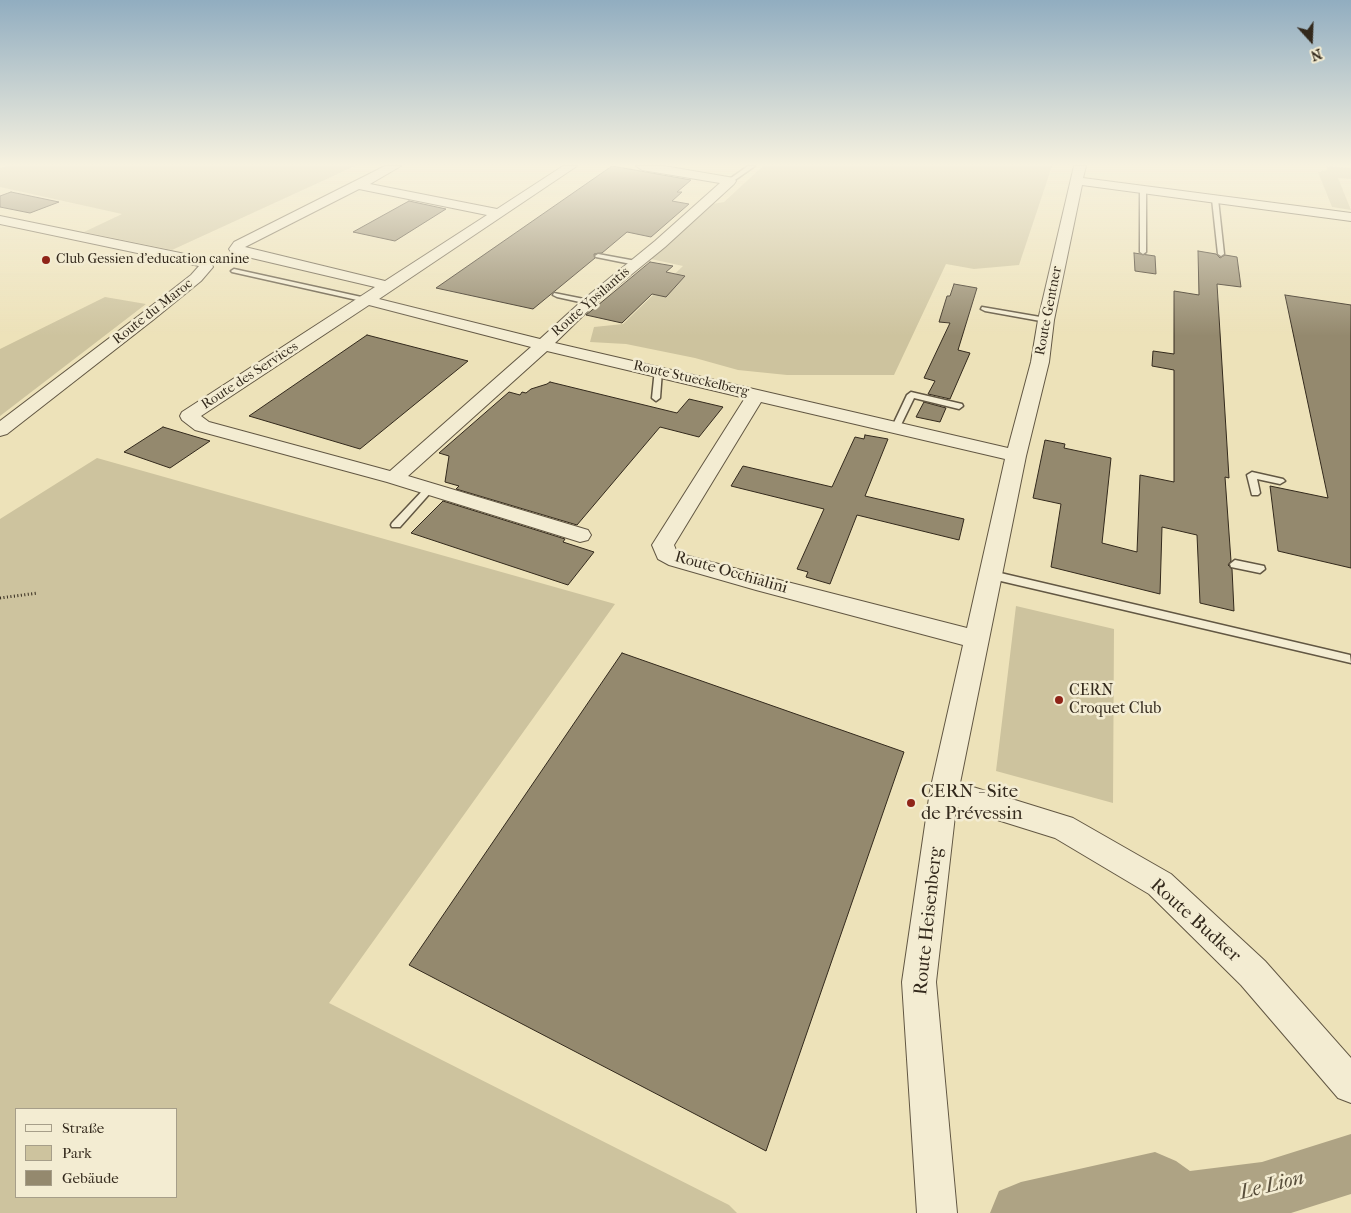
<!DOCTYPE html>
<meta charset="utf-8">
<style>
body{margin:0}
#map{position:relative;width:1351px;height:1213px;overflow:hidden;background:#ede2b9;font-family:"IM FELL French Canon",serif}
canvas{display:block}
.legend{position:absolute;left:15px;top:1108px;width:162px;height:90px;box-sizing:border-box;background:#f3ecd2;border:1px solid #a69e89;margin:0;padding:6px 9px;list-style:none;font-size:15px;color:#33291c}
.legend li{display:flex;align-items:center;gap:10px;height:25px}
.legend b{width:25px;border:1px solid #a69e89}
.north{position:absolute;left:1286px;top:15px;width:50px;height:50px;-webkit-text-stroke:4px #f3ecd2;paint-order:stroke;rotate:160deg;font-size:14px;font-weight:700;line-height:20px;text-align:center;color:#33291c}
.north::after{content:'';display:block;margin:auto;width:18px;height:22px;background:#33291c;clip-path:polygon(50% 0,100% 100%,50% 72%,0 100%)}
</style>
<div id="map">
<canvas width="1351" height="1213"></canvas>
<ul class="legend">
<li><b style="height:6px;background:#f3ecd2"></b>Straße</li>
<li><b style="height:14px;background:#cdc39e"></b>Park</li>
<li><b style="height:14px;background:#94896e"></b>Gebäude</li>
</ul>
<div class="north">N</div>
</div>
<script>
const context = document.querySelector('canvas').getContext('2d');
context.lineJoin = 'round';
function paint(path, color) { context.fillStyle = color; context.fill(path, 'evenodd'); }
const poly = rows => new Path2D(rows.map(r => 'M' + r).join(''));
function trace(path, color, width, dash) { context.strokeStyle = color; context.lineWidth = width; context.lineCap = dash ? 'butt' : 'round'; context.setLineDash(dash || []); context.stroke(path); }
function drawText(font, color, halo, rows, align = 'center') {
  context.font = font + ' "IM FELL French Canon",serif'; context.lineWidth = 5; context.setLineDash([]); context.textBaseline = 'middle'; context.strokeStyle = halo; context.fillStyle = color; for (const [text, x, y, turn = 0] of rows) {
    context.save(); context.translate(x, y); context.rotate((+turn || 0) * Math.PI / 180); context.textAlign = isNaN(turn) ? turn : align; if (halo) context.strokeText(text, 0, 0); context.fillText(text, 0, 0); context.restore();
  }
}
const green = poly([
 [5,166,355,166,172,250,84,232,122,214,0,187,0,168],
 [763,166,1052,166,1019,265,974,269,946,264,894,375,787,375,738,370,695,358,626,344,590,342,594,327,623,324,683,266,651,259,712,204,724,202],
 [1326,166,1351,168,1351,179,1338,178,1351,210,1332,207,1318,172,1327,170],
 [105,297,146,304,0,416,0,349],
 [97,458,615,604,329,1003,729,1205,737,1213,0,1213,0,519],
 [16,1109,176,1109,176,1197,16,1197],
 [1016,606,1114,629,1113,803,996,771]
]);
const river = poly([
 [1351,1134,1351,1194,1291,1213,990,1213,999,1191,1021,1182,1155,1152,1176,1161,1190,1171,1262,1162,1351,1134]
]);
const building = poly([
 [612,166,691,180,677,192,682,192,672,201,689,204,651,237,627,232,602,253,594,254,595,258,533,309,436,288,612,166],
 [11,192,59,202,30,213,0,207,0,196,11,192],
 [409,201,446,209,395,241,353,232,409,201],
 [1198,251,1216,254,1220,258,1225,255,1237,257,1241,287,1217,284,1229,478,1225,477,1231,561,1228,565,1232,569,1234,611,1200,603,1197,535,1162,527,1160,594,1051,567,1061,504,1033,498,1045,440,1065,444,1064,448,1111,458,1102,543,1137,552,1140,475,1174,482,1174,370,1152,366,1153,351,1174,354,1174,291,1199,295,1198,251],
 [1134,253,1155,256,1156,274,1135,271,1134,253],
 [650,262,673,266,666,272,685,276,666,297,652,294,622,323,586,315,650,262],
 [954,284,977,288,958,350,970,353,950,399,928,394,935,381,924,378,950,323,939,322,947,296,950,296,954,284],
 [1285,295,1351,305,1351,568,1278,551,1270,486,1328,498,1285,295],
 [367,335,468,361,360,449,249,416,367,335],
 [550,382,677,413,689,399,723,407,699,437,660,427,577,525,456,489,459,486,445,482,449,456,439,453,509,392,520,395,522,392,526,393,531,389,547,384,550,382],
 [924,402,946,408,940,422,916,417,924,402],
 [163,427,210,441,170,468,124,452,163,427],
 [865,435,888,439,865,496,964,519,959,540,857,515,830,584,806,577,808,572,797,569,824,509,731,486,743,466,832,487,855,437,864,439,865,435],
 [443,501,565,539,563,542,594,552,568,585,411,533,443,501],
 [622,653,904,752,766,1151,409,965,622,653]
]);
const path = poly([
 [0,598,38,593]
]);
const lane = poly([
 [748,166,755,166,732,182,728,182,728,180,748,166],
 [1143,188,1146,190,1146,252,1143,254,1140,252,1140,190,1143,188],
 [1215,197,1218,199,1224,254,1221,256,1218,254,1212,199,1215,197],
 [598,254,636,261,639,263,636,265,596,257,595,256,598,254],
 [234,269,366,298,370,300,366,302,232,272,231,271,234,269],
 [554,293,589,300,593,302,589,304,557,297,553,295,554,293],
 [982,307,1046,318,1050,320,1046,322,985,311,981,309,982,307],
 [655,369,658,369,662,371,660,398,656,401,652,398,655,369],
 [911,392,962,404,963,406,959,409,914,398,899,429,895,432,892,431,891,429,907,395,911,392],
 [1252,472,1283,479,1285,481,1280,484,1257,479,1260,493,1258,495,1252,495,1247,475,1252,472],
 [429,486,434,489,432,491,400,527,392,527,391,525,392,523,426,487,429,486],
 [1235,560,1264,566,1265,569,1260,573,1231,567,1230,564,1235,560],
 [992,571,1350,655,1351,663,988,578,987,575,988,572,992,571]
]);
const street = poly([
 [385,166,401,166,370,184,497,209,563,166,577,166,379,299,540,339,584,299,655,241,720,183,642,170,636,166,664,166,734,178,736,181,734,184,665,247,594,305,555,343,1008,448,1031,362,1038,320,1074,166,1086,166,1083,178,1351,213,1351,221,1082,185,1054,320,1049,362,1026,456,960,783,1073,818,1171,874,1265,961,1351,1058,1351,1103,1338,1098,1241,985,1149,894,1055,838,956,807,936,982,957,1213,917,1213,902,982,930,791,963,645,756,590,669,565,658,559,652,545,745,398,547,351,408,476,588,530,591,535,588,540,580,542,387,482,195,430,182,420,180,416,182,412,375,287,239,255,231,252,229,249,234,242,385,166],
 [359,189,487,215,385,281,245,247,359,189],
 [369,305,531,347,390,471,209,422,201,416,369,305],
 [761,402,1005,459,967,628,756,574,685,555,676,550,674,545,761,402],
 [0,216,195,256,210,260,213,267,201,281,153,320,7,434,0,436,0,421,141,314,191,275,199,266,0,224,0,216]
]);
const markers = [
 [46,260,5,"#8f2418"],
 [1059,700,5,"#8f2418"],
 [911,803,5,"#8f2418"]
];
const farPoinames = [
 ["Club Gessien d'education canine",56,260]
];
const farStreetnames = [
 ["Route Ypsilantis",591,302,-41],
 ["Route Gentner",1049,311,-79],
 ["Route du Maroc",153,312,-38],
 ["Route des Services",250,376,-33],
 ["Route Stueckelberg",691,379,13]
];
const streetNames = [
 ["Route Occhialini",731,573,16]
];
const poiNames = [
 ["CERN",1069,691],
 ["Croquet Club",1069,709]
];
const nearPoinames = [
 ["CERN - Site",921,792],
 ["de Prévessin",921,814]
];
const nearStreetnames = [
 ["Route Heisenberg",929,921,-84],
 ["Route Budker",1195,921,42]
];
const nearWaternames = [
 ["Le Lion",1272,1186,-14]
];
paint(green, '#cdc39e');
paint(river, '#aea384');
paint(building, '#94896e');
trace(building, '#33291c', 1);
trace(lane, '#625743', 3);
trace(street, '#625743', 2);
trace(path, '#33291c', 3, [1, 2.5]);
paint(lane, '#f3ecd2');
paint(street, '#f3ecd2');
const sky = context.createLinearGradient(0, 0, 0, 336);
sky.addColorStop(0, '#91adc0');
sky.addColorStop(0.49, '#f7f2e0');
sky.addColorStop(1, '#f7f2e000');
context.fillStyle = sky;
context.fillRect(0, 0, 1351, 336);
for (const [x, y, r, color] of markers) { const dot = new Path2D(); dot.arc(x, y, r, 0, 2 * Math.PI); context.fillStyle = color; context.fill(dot); trace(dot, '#f3ecd2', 2); }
drawText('14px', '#33291c', '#f3ecd2', farPoinames, 'left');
drawText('14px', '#33291c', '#f3ecd2', farStreetnames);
drawText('16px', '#33291c', '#f3ecd2', streetNames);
drawText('16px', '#33291c', '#f3ecd2', poiNames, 'left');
drawText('19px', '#33291c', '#f3ecd2', nearPoinames, 'left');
drawText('19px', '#33291c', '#f3ecd2', nearStreetnames);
drawText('italic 21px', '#584e3b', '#f3ecd2', nearWaternames);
</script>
